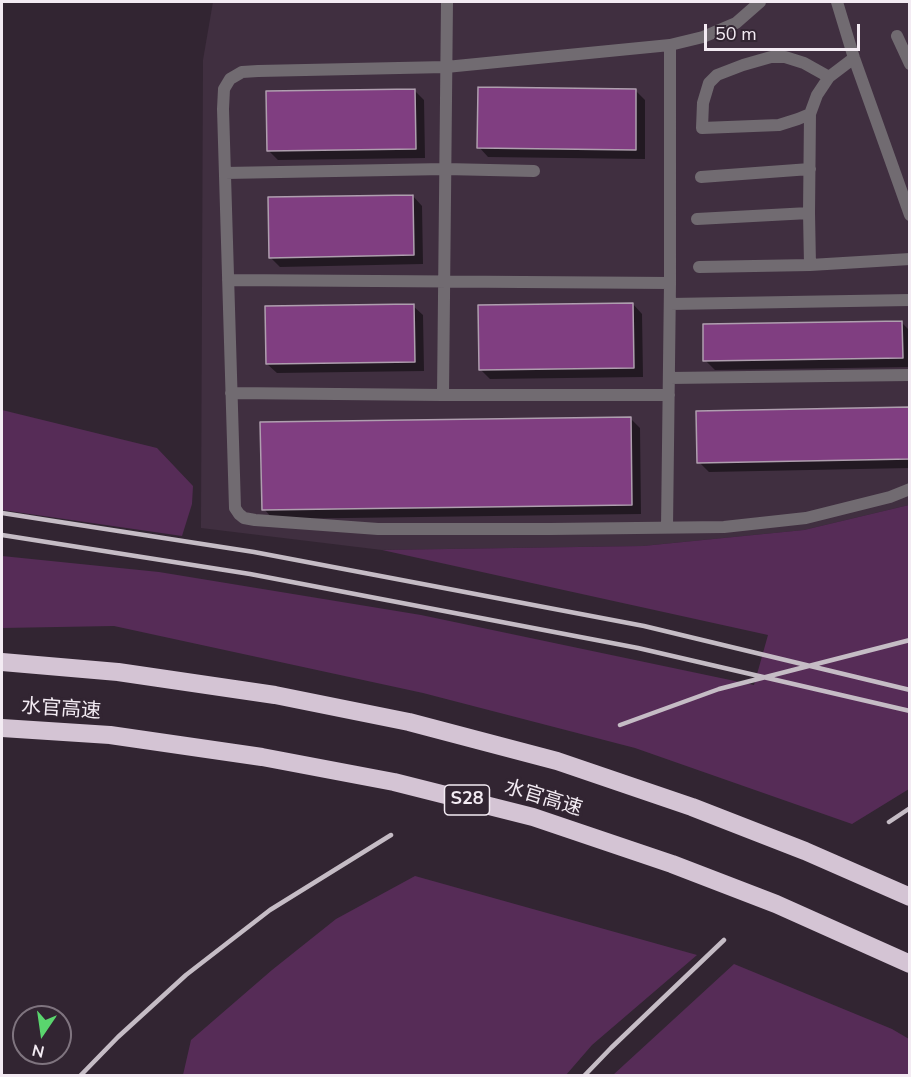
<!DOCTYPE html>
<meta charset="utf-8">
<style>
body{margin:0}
#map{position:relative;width:911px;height:1077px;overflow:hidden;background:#322532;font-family:"Nunito Sans",sans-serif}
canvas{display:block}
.frame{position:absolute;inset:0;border:3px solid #f3ebf3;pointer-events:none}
.north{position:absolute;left:12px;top:1005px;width:60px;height:60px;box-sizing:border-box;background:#322532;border:2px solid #7f747f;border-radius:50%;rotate:193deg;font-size:16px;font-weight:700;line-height:24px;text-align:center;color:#f3ebf3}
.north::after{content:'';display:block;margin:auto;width:21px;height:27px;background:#5ad56e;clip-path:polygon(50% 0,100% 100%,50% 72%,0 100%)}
.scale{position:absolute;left:704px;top:24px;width:156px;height:27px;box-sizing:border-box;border:3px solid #f3ebf3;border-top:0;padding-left:8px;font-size:18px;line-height:21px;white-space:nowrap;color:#f3ebf3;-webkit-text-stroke:4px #322532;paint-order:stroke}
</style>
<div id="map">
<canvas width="911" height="1077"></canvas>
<div class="frame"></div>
<div class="north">N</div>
<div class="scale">50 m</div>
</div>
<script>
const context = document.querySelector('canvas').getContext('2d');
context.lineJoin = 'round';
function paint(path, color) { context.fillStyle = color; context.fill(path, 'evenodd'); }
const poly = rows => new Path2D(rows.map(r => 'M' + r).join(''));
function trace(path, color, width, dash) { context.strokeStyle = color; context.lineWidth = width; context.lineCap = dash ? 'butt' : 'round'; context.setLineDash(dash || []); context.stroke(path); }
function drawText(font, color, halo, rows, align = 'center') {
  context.font = font + ' "Nunito Sans","Noto Sans SC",sans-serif'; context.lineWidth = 6; context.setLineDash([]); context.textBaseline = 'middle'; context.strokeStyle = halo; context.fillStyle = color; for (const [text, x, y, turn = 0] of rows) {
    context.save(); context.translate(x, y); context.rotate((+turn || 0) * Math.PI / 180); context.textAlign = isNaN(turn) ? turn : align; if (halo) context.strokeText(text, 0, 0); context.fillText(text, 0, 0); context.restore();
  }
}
const built = poly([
 [213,2,909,2,909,505,804,530,643,546,382,550,201,528,203,60]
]);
const green = poly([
 [2,410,157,448,193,486,192,504,182,536,2,510],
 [909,505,909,789,852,824,635,748,423,693,114,626,2,628,2,556,159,572,421,615,754,685,768,635,382,550,643,546,804,530],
 [415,876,697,955,592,1045,566,1075,183,1075,191,1040,272,970,336,919],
 [734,964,892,1029,909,1039,909,1075,613,1075]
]);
const shadow = poly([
 [414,90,424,100,425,158,278,160,269,151],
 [636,91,645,100,645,159,488,157,479,147],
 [413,196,422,206,423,264,280,267,270,257],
 [633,304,642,314,643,377,490,379,481,370],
 [413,306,423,315,424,371,277,373,267,364],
 [902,323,910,331,910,367,715,370,705,360],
 [910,409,910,468,709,472,699,462],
 [630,418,640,428,641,514,273,519,264,509]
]);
const building = poly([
 [478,87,636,89,636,150,477,148,478,87],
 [415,89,416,149,267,151,266,91,415,89],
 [413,195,414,255,269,258,268,197,413,195],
 [633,303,634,368,479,370,478,305,633,303],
 [414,304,415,362,266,364,265,306,414,304],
 [902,321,903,358,703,361,703,324,902,321],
 [910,407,910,459,697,463,696,411,910,407],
 [631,417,632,505,262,510,260,422,631,417]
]);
const lane = poly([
 [760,2,736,23,703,37,670,45,446,67,258,71,242,72,230,79,224,89,223,109,235,508,239,514,244,518,255,520,378,529,550,529,724,527,806,518,890,497,910,489],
 [837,2,854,58,910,215],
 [897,36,910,64],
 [854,58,829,77,817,95,810,114,809,213,810,265,910,259],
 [810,114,798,119,779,125,702,128,703,103,709,83,717,75,743,65,771,57,785,57,804,63,829,77],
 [225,173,445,169,534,171],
 [701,177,810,169],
 [697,219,809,213],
 [699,267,810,265],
 [228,280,670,283],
 [670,304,910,300],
 [669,378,910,375],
 [231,393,443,395,669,395],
 [443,395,447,2],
 [667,527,670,283,670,45]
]);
const highway = poly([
 [2,662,118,672,275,695,409,722,557,761,692,807,805,851,910,897],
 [2,728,110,735,262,757,394,782,533,817,672,864,776,904,910,964]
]);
const rail = poly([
 [2,513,254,552,644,626,910,690],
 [2,535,250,574,638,648,910,711],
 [620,725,719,689,910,640],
 [889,822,910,808],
 [80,1076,118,1037,186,975,270,910,391,835],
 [584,1076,611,1048,724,940]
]);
const shields = [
 [467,800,45]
];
const shieldNames = [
 ["S28",467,800]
];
const streetNames = [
 ["水官高速",61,710,4],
 ["水官高速",543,799,17]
];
paint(built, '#402f40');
paint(green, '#562c57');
paint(shadow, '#0007');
paint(building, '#803e81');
trace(building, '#af9faf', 1.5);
trace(lane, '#716b71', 12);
trace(highway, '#d4c4d4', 18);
trace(rail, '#c5bcc5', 4.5);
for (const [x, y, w] of shields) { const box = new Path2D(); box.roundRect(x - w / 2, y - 15, w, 30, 4.5); context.fillStyle = '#322532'; context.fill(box); trace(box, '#f3ebf3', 1.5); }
drawText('bold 18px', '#f3ebf3', null, shieldNames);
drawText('20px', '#f3ebf3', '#322532', streetNames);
</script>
